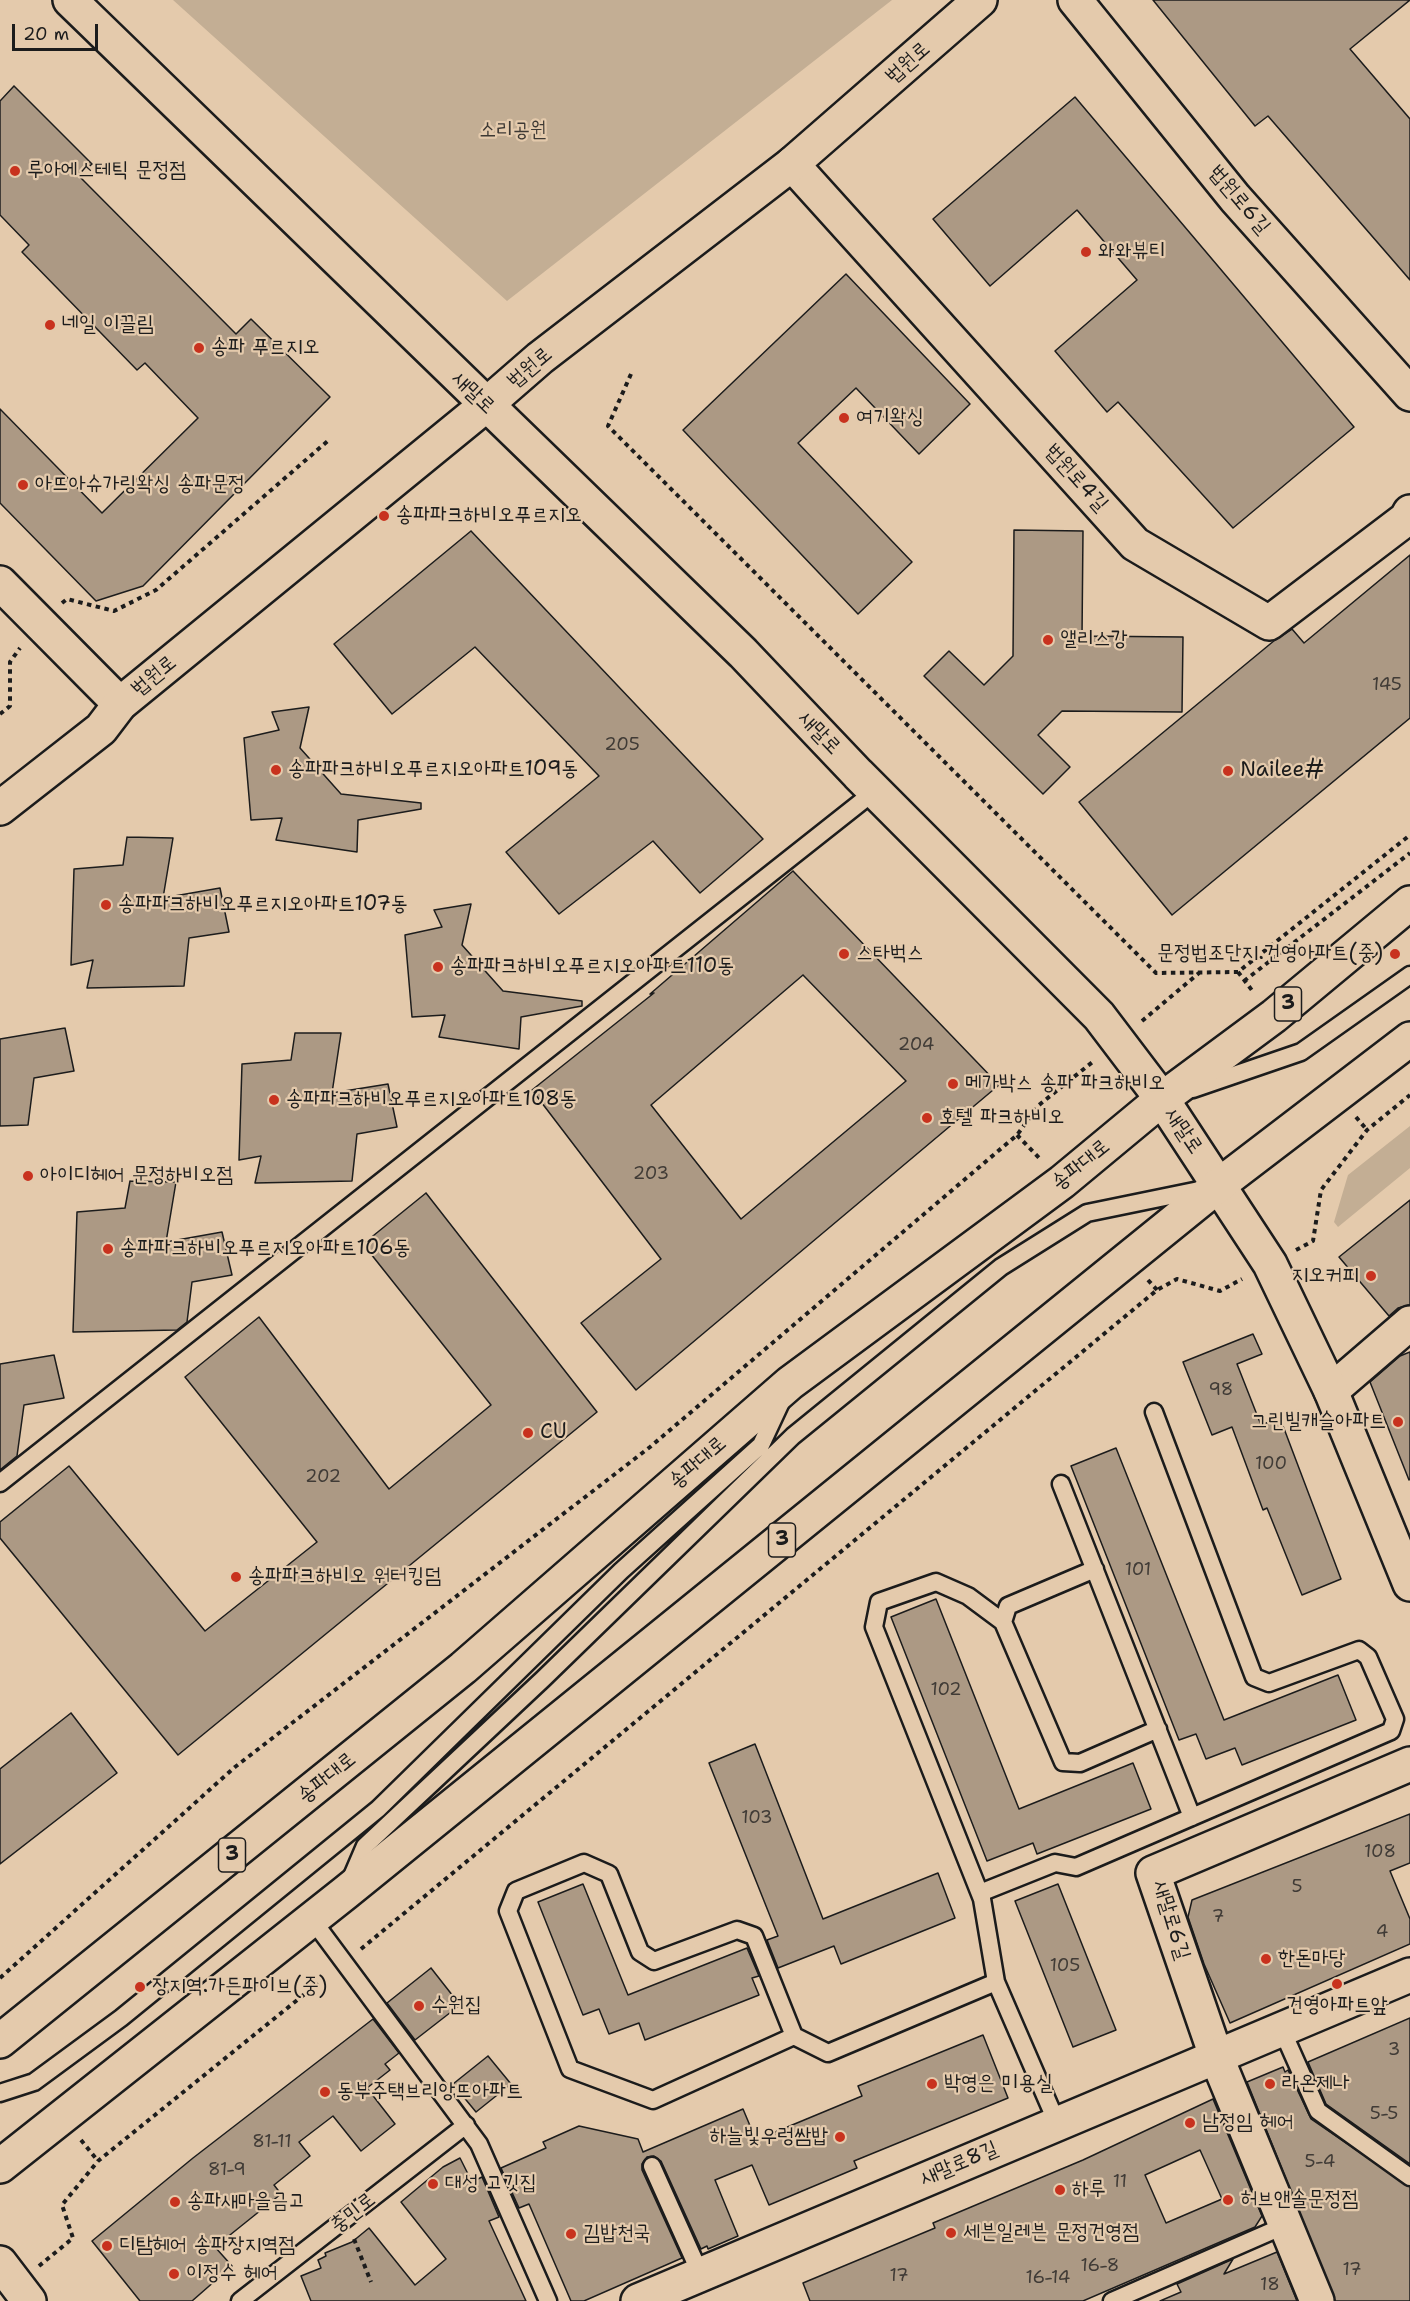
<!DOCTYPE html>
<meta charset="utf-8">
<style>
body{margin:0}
#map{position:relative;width:1410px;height:2301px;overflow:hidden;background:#e4caac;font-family:"Shantell Sans",sans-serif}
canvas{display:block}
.scale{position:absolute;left:12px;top:24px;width:86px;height:27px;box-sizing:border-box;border:3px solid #1c1c1c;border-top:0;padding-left:8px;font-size:18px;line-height:21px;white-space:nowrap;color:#1c1c1c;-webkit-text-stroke:4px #e4caac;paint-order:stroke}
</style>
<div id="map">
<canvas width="1410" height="2301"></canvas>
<div class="scale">20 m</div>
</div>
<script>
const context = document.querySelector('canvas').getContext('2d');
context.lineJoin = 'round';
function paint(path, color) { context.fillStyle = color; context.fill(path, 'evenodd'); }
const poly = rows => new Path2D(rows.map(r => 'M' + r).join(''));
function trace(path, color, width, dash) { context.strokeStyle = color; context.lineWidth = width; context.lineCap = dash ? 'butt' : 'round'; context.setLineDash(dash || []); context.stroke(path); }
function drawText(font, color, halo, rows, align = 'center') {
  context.font = font + ' "Shantell Sans","Poor Story",sans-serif'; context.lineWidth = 4.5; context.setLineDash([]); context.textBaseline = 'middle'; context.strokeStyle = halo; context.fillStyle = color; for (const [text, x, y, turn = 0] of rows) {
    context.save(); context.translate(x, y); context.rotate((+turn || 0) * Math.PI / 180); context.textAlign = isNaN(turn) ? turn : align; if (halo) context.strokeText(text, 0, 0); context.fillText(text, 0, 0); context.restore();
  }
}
const green = poly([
 [173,0,892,0,507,301],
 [1410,1126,1410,1168,1338,1227,1334,1222,1348,1175]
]);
const building = poly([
 [1153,0,1410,0,1350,49,1410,119,1410,280,1268,116,1255,126,1153,0],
 [14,86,92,164,79,176,236,334,251,319,330,397,143,586,96,601,0,503,0,409,102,513,198,418,145,363,137,370,22,252,29,245,0,215,0,101,14,86],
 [1075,97,1354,427,1233,528,1118,402,1107,412,1055,351,1137,280,1077,210,990,286,933,219,1075,97],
 [846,274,970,404,919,454,856,388,798,443,912,562,858,614,683,430,846,274],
 [1014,530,1083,531,1082,636,1183,637,1182,712,1062,711,1038,735,1070,767,1043,794,924,676,949,651,984,685,1013,656,1014,530],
 [471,531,763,839,700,893,653,841,559,914,506,852,599,776,475,647,392,714,334,644,471,531],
 [1410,555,1410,718,1172,915,1079,802,1275,640,1292,629,1304,643,1410,555],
 [309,707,300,748,341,794,421,803,421,809,358,820,357,852,276,840,282,818,251,820,244,738,279,730,272,712,309,707],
 [127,837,173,838,163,898,220,888,229,932,189,938,184,986,87,988,93,960,71,965,74,869,123,865,127,837],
 [793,871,999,1085,636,1390,581,1323,661,1259,532,1090,654,993,650,994,793,871],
 [803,975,906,1081,741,1219,651,1105,803,975],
 [471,904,462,945,503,991,582,1001,582,1006,521,1017,519,1049,439,1037,445,1015,412,1017,405,935,442,927,434,910,471,904],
 [65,1028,74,1071,34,1078,28,1125,0,1126,0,1039,65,1028],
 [295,1033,341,1033,332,1093,388,1084,397,1127,357,1134,352,1181,255,1183,261,1156,239,1160,242,1064,291,1060,295,1033],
 [130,1181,176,1182,166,1242,222,1232,232,1275,192,1282,187,1322,177,1330,73,1332,77,1212,125,1208,130,1181],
 [426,1193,597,1412,178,1755,0,1538,0,1522,69,1466,205,1631,317,1542,185,1377,259,1317,389,1489,491,1405,363,1244,426,1193],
 [1410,1200,1410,1305,1398,1308,1389,1316,1339,1257,1410,1200],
 [1253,1334,1262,1354,1237,1364,1261,1425,1280,1418,1341,1579,1302,1595,1267,1508,1263,1510,1232,1427,1212,1435,1183,1362,1253,1334],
 [1410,1352,1410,1479,1409,1480,1370,1382,1400,1356,1410,1352],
 [54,1355,64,1398,24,1405,17,1456,0,1470,0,1364,54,1355],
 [1116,1448,1224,1720,1338,1675,1356,1720,1242,1765,1235,1748,1206,1759,1196,1734,1179,1740,1071,1466,1116,1448],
 [936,1599,1019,1809,1133,1763,1151,1809,1037,1854,1033,1843,987,1861,891,1617,936,1599],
 [71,1713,117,1773,0,1864,0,1769,71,1713],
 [755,1744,823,1919,938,1873,955,1918,841,1964,834,1946,778,1968,767,1940,778,1936,709,1763,755,1744],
 [1410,1814,1410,1863,1390,1871,1410,1919,1410,1944,1230,2023,1204,1964,1188,1917,1192,1900,1410,1814],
 [583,1884,628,1995,747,1948,759,1976,752,1978,759,1995,645,2040,639,2023,609,2034,599,2009,583,2015,538,1902,583,1884],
 [1058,1884,1116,2030,1073,2047,1015,1901,1058,1884],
 [431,1968,460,2005,415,2040,387,2003,431,1968],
 [1410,2018,1410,2164,1326,2104,1308,2062,1410,2018],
 [373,2019,399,2053,385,2064,390,2070,367,2088,395,2124,361,2151,333,2116,299,2142,310,2156,274,2185,281,2194,215,2247,232,2266,192,2301,140,2301,92,2241,193,2158,373,2019],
 [983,2035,1008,2098,854,2161,857,2168,769,2205,752,2165,715,2180,738,2236,708,2249,707,2246,701,2249,661,2161,654,2156,647,2157,642,2164,642,2170,682,2258,584,2301,571,2301,529,2204,519,2208,501,2168,546,2148,543,2142,579,2126,638,2139,643,2152,743,2109,756,2140,862,2096,858,2086,983,2035],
 [488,2056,511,2084,476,2112,453,2084,488,2056],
 [1283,2067,1285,2072,1288,2070,1311,2119,1410,2187,1410,2301,1335,2301,1247,2082,1283,2067],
 [1213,2099,1262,2216,1255,2227,1083,2301,810,2301,803,2283,935,2228,933,2223,1083,2160,1213,2099],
 [1200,2150,1222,2199,1166,2223,1145,2175,1200,2150],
 [460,2158,472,2182,482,2177,499,2217,489,2221,526,2301,311,2301,301,2276,321,2268,318,2260,326,2256,325,2253,352,2242,369,2228,415,2285,446,2259,401,2202,443,2167,460,2158],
 [1277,2252,1297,2301,1160,2301,1181,2292,1177,2284,1233,2259,1224,2274,1277,2252]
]);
const path = poly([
 [631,374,608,426,1156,973,1238,972,1410,835],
 [62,603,67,599,114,611,156,590,330,439],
 [0,714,10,706,10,662,20,648],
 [1238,972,1254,993],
 [1244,981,1410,853],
 [1142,1021,1199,973],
 [1356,1117,1367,1130],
 [1017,1135,1041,1160],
 [1296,1250,1313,1241,1321,1190,1367,1130,1410,1095],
 [1148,1280,1157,1290],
 [361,1949,1157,1290,1177,1279,1220,1291,1242,1279],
 [0,1978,235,1767,650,1447,1017,1135,1039,1105,1095,1060],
 [81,2140,98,2161],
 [354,2239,371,2282],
 [39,2266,73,2238,62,2205,98,2161,327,1976]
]);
const service = poly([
 [1193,1089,1301,1052,1410,975],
 [0,1483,875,791],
 [1061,1484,1192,1817],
 [1095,1569,1008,1606,1003,1622,1063,1762,1080,1763,1158,1729],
 [1003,1622,968,1596,936,1582,879,1602,874,1627,982,1899,996,1982,1057,2123],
 [350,1881,365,1846,543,1679,793,1436,1001,1267,1087,1213,1204,1189],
 [980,1893,1055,1863,1076,1867,1391,1731,1395,1719,1368,1657,1359,1650,1269,1683,1254,1677,1154,1412],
 [311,1918,479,2144,548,2301],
 [1282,2030,1318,2111,1410,2177],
 [794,2036,754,1936,737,1930,654,1961,640,1952,609,1874,584,1863,516,1891,508,1911,570,2069,653,2100,794,2036,828,2053,996,1982],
 [0,2093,34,2082,121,2018,378,1809,621,1571,761,1445,782,1400],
 [652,2166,700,2273],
 [240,2301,466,2125],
 [1112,2301,1286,2225]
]);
const minor = poly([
 [1075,0,1235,198,1410,394],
 [792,164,1135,544,1269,623,1406,519,1410,512],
 [0,583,120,704],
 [1331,1391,1410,1323],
 [1317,2301,1216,2056,1153,1873,1410,1764]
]);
const tertiary = poly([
 [0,808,101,729,120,704,486,405,540,358,792,164,980,0],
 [1162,1099,1270,1264,1331,1391,1410,1584],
 [0,2263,29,2301],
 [638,2301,1410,1975]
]);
const secondary = poly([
 [70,0,743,653,858,774,1099,1016,1162,1099]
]);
const primary = poly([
 [0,2041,463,1668,790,1383,1062,1182,1162,1099,1274,1016,1410,903],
 [0,2166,345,1893,1219,1185,1410,1039]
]);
const markers = [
 [15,171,6,"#c8321e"],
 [1086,252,6,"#c8321e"],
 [50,325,6,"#c8321e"],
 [199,348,6,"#c8321e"],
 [844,418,6,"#c8321e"],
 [23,485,6,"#c8321e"],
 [384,516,6,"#c8321e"],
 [1048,640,6,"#c8321e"],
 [276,770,6,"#c8321e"],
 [1228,771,6,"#c8321e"],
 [106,905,6,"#c8321e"],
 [844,954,6,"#c8321e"],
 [1395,954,6,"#c8321e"],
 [438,967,6,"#c8321e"],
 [953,1084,6,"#c8321e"],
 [274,1100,6,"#c8321e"],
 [927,1118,6,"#c8321e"],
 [28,1176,6,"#c8321e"],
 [108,1249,6,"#c8321e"],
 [1371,1276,6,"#c8321e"],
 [1398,1422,6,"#c8321e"],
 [528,1433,6,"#c8321e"],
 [236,1577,6,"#c8321e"],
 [1266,1959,6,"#c8321e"],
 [1337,1984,6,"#c8321e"],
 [140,1987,6,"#c8321e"],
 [419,2006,6,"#c8321e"],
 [932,2084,6,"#c8321e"],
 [1270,2084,6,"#c8321e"],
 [325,2092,6,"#c8321e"],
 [1190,2123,6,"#c8321e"],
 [840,2137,6,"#c8321e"],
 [433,2184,6,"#c8321e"],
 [1060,2190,6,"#c8321e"],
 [1228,2200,6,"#c8321e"],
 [175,2202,6,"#c8321e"],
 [951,2233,6,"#c8321e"],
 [571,2234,6,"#c8321e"],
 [107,2246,6,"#c8321e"],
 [174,2274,6,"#c8321e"]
];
const numberNames = [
 ["145",1387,685],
 ["205",622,745],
 ["204",916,1045],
 ["203",651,1174],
 ["98",1221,1390],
 ["100",1271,1464],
 ["202",323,1477],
 ["101",1138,1570],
 ["102",946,1690],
 ["103",757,1818],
 ["108",1380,1852],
 ["5",1297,1887],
 ["7",1218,1917],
 ["4",1382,1932],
 ["105",1065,1966],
 ["3",1394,2050],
 ["5-5",1384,2114],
 ["81-11",272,2142],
 ["5-4",1320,2162],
 ["81-9",227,2170],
 ["11",1120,2182],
 ["16-8",1100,2266],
 ["17",1352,2270],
 ["17",899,2276],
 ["16-14",1048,2278],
 ["18",1270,2285]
];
const shields = [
 [1288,1004,27],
 [782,1540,27],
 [232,1855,27]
];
const shieldNames = [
 ["3",1288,1004],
 ["3",782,1540],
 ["3",232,1855]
];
const streetNames = [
 ["법원로",908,63,-41],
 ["법원로6길",1239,200,50],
 ["법원로",530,368,-40],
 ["새말로",473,393,44],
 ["법원로4길",1076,478,48],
 ["법원로",154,676,-39],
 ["새말로",819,733,46],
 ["새말로",1183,1131,56],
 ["송파대로",1081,1165,-39],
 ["송파대로",698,1463,-41],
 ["송파대로",327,1778,-39],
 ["새말로6길",1171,1920,73],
 ["새말로8길",959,2164,-23],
 ["충민로",353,2213,-38]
];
const parkNames = [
 ["소리공원",513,131]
];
const poiNames = [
 ["루아에스테틱 문정점",27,171],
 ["와와뷰티",1098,252],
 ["네일 이끌림",62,325],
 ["송파 푸르지오",211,348],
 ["여기왁싱",856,418],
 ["아뜨아슈가링왁싱 송파문정",35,485],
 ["송파파크하비오푸르지오",396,516],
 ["앨리스강",1060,640],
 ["송파파크하비오푸르지오아파트109동",288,770],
 ["Nailee#",1240,771],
 ["송파파크하비오푸르지오아파트107동",118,905],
 ["스타벅스",856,954],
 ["문정법조단지.건영아파트(중)",1383,954,"right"],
 ["송파파크하비오푸르지오아파트110동",450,967],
 ["메가박스 송파 파크하비오",965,1084],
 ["송파파크하비오푸르지오아파트108동",286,1100],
 ["호텔 파크하비오",939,1118],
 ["아이디헤어 문정하비오점",40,1176],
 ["송파파크하비오푸르지오아파트106동",120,1249],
 ["지오커피",1359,1276,"right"],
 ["그린빌캐슬아파트",1386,1422,"right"],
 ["CU",540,1433],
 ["송파파크하비오 워터킹덤",248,1577],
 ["한돈마당",1278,1959],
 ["장지역.가든파이브(중)",152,1987],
 ["수원집",431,2006],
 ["건영아파트앞",1337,2006,"center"],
 ["박영은 미용실",944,2084],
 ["라온제나",1282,2084],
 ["동부주택브리앙뜨아파트",337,2092],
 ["남정임 헤어",1202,2123],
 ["하늘빛우렁쌈밥",828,2137,"right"],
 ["대성 고깃집",445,2184],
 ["하루",1072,2190],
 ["허브앤솔문정점",1240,2200],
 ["송파새마을금고",187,2202],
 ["세븐일레븐 문정건영점",963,2233],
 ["김밥천국",583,2234],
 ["디탐헤어 송파장지역점",119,2246],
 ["이정수 헤어",186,2274]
];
paint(green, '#c3ae94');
paint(building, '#ac9984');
trace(building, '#1c1c1c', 1.5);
trace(service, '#1c1c1c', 21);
trace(minor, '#1c1c1c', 38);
trace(tertiary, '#1c1c1c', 38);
trace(secondary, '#1c1c1c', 38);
trace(primary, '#1c1c1c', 38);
trace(path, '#1c1c1c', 4, [4.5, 4.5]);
trace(service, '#e4caac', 16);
trace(minor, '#e4caac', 33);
trace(tertiary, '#e4caac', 33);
trace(secondary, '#e4caac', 33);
trace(primary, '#e4caac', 33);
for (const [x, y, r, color] of markers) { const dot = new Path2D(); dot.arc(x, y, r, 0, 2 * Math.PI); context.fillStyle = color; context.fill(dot); trace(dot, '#e4caac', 2); }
drawText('18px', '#403b36', null, numberNames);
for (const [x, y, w] of shields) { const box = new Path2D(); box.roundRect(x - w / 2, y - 17, w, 34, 4.5); context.fillStyle = '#e4caac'; context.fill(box); trace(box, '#1c1c1c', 1.5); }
drawText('bold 20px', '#1c1c1c', null, shieldNames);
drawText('21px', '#1c1c1c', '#e4caac', streetNames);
drawText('21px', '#3d3934', '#e4caac', parkNames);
drawText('21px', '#1c1c1c', '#e4caac', poiNames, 'left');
</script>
